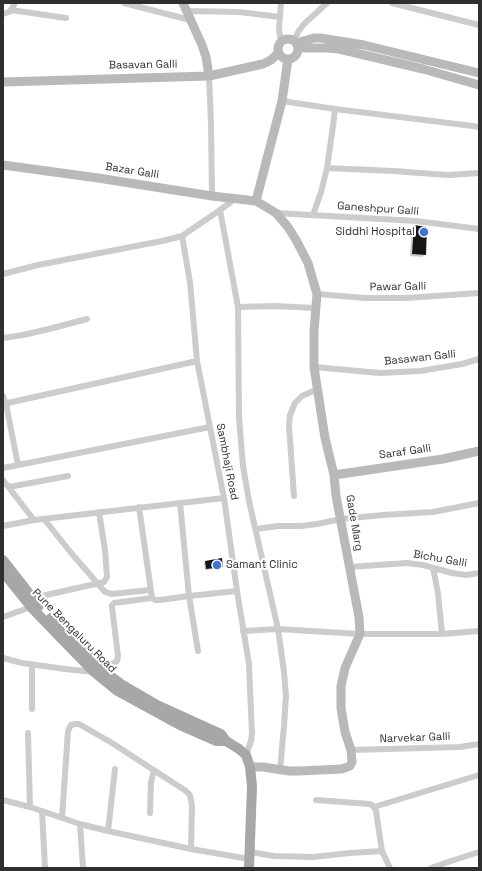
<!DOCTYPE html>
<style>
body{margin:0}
#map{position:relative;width:482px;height:871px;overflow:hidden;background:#fff;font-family:"Space Grotesk",sans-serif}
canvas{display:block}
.frame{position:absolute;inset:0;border:4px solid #2f2f2f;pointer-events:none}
</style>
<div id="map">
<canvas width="482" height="871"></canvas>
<div class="frame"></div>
</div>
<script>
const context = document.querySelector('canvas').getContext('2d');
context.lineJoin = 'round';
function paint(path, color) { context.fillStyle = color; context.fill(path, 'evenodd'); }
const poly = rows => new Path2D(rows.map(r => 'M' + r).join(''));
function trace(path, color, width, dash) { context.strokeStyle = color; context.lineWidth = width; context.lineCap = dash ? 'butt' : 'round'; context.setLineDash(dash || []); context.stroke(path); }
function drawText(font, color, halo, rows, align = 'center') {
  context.font = font + ' "Space Grotesk",sans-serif'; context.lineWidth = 4; context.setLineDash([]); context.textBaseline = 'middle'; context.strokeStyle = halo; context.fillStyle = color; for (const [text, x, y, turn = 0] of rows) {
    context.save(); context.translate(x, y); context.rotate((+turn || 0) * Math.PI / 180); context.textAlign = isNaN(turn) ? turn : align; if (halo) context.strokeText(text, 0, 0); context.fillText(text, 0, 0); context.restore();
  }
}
const shadow = poly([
 [414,226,425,254,422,257,410,256,412,229],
 [205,562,222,567,221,568,205,570,204,563]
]);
const building = poly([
 [414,225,427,227,426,255,412,254],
 [222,558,223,567,206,569,205,561]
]);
const street = poly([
 [124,3,190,20],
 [392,3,479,25],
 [11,10,66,18],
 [186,11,239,12,280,17],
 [3,14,9,12,11,10,15,3],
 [294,41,298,32,304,24,327,3],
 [281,42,279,29,281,3],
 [209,76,211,123,212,196],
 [282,101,335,109,473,126,479,127],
 [327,168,394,171,433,174,449,175,479,173],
 [235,199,220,210,182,236,190,282,197,361,224,498,237,591,249,664,252,734,251,741,246,755],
 [220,210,238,307,239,417,243,466,249,501,278,629,284,672,286,696,284,726,280,770],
 [276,213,416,221,479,229],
 [313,215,321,192,327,168,333,126,335,109],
 [3,274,38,265,162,241,182,236],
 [317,294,365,298,406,298,479,293],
 [238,307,274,306,315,308],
 [3,338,23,335,49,329,87,319],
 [314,367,380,373,420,371,462,364,479,359],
 [3,396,6,404,18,465],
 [3,404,197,361],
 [3,468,210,427],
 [3,480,34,520],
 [9,487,68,476],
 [294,496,289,426,290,415,295,403,302,396,318,389],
 [180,503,189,596,198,651],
 [139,507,152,598,155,600,160,600,189,596,237,591],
 [44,519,72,554,105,592,112,594,150,590],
 [3,526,34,520,224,498],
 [256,529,278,526,301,526,317,524,341,519,383,515,433,512,479,503],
 [349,567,407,563,423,565,452,573,466,575,479,573],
 [433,568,438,593,442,634],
 [33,598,104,582,107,577,105,550,99,512],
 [3,617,31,607],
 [243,631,278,629,360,634,442,634,479,631],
 [3,658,22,663,65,669,94,672],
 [32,664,32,709],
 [102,669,114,663,117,661,118,656,112,607,112,605,114,603,152,598],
 [28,733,30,807],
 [351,750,460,747,479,744],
 [3,800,30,807,80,824,108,831,191,849,249,859],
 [316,800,370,804,374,807,376,811,382,851,390,868],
 [374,807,479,775],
 [42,811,45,868],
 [150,813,151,782,154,770],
 [62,818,68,731,71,725,75,724,79,724,112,743,186,791,190,795,192,806,191,849],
 [80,824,83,868],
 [108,831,115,769],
 [250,852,274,856,313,857,350,853,382,851],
 [431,868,451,861,479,852]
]);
const secondary = poly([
 [183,3,202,45,206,57,209,76],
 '278 49a10 10 0 1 1 20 0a10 10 0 1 1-20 0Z',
 [296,43,314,38,321,38,364,45,479,73],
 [298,48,328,48,339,49,423,69,479,85],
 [3,82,209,76,263,64,271,60,278,53],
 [3,165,98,178,212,196,256,201,276,213,288,227,296,240,308,263,317,294,314,331,314,367,325,438,334,475,336,496,359,617,360,634,345,668,341,686,341,708,345,732,351,750,352,762,350,766,342,769,299,771,289,771,263,767,250,767],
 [256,201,282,101,288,59],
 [334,475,443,459,479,451]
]);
const primary = poly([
 [3,560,39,606],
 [3,572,31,607,57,634,94,672,116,690,182,726,216,741,226,741,239,749,246,755,250,767,252,786,249,868],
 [51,618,105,672,121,684,157,705,201,725,221,734,226,741]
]);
const markers = [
 [424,232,5,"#4172d5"],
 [217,565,5,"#4172d5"]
];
const streetNames = [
 ["Basavan Galli",143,65,-1],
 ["Bazar Galli",132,171,9],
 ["Ganeshpur Galli",378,209,4],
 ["Pawar Galli",398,287,-1],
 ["Basawan Galli",420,358,-6],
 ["Saraf Galli",405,452,-8],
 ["Sambhaji Road",227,462,79],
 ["Gade Marg",354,523,80],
 ["Bichu Galli",440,559,10],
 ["Pune Bengaluru Road",74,631,45],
 ["Narvekar Galli",415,738,-2]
];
const poiNames = [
 ["Siddhi Hospital",415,232],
 ["Samant Clinic",226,565,"left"]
];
paint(shadow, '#0003');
paint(building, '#161616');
trace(street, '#ccc', 6);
trace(secondary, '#b9b9b9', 9);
trace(primary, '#a7a7a7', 10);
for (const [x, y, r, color] of markers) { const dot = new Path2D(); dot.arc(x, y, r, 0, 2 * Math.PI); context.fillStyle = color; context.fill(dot); trace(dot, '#fff', 1.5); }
drawText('11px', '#2f2f2f', '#fff', streetNames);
drawText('11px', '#2f2f2f', '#fff', poiNames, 'right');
</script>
